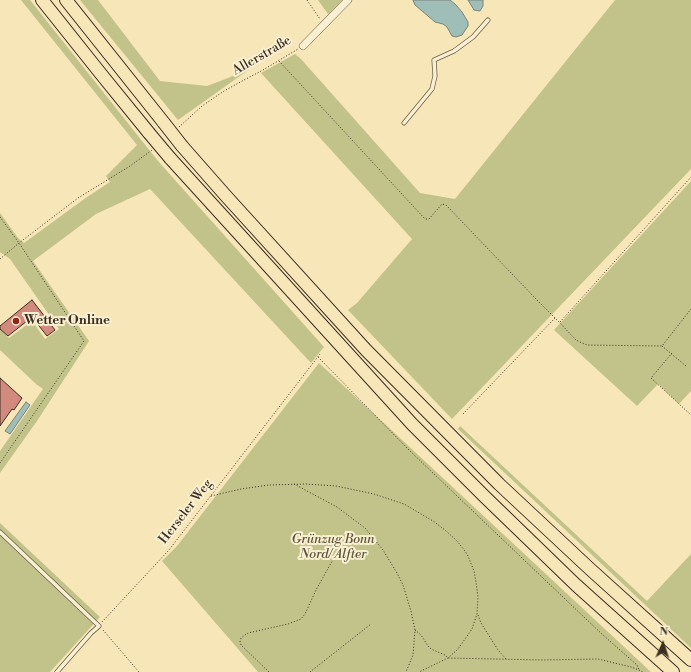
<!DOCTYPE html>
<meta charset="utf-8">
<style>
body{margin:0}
#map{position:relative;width:691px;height:672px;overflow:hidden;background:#f6e6b8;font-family:"Libre Bodoni",serif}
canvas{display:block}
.north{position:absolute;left:643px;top:624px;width:40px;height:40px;-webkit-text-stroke:3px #f9efd1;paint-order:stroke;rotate:3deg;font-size:11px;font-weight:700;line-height:16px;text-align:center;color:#3d2e22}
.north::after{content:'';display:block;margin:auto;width:14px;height:18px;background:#3d2e22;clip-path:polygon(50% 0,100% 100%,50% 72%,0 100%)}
</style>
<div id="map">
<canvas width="691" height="672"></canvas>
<div class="north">N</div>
</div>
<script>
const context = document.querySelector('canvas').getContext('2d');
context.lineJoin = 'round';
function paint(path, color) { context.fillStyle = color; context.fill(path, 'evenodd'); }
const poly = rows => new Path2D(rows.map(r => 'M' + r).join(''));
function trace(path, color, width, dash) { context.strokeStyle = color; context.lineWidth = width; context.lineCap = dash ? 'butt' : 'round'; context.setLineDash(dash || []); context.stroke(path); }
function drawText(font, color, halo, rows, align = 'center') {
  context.font = font + ' "Libre Bodoni",serif'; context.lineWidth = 4; context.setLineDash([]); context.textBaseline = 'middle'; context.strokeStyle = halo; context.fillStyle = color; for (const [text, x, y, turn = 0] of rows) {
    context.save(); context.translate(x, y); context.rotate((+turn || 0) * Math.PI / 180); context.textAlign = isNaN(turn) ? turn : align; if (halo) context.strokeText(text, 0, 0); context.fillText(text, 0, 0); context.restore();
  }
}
const green = poly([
 [21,0,30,0,158,161,324,347,311,363,150,189,96,214,33,261,89,341,37,421,0,473,0,451,43,389,36,384,0,350,0,329,9,338,32,321,45,339,59,329,10,259,0,252,0,213,18,238,24,243,87,197,110,182,106,176,137,145],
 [80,0,98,0,160,81,207,86,228,78,254,66,178,120],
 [318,0,342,0,328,14],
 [615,0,691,0,691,169,452,419,348,310,357,303,412,239,261,73,295,54,301,59,420,193,455,199],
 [691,181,691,391,679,404,658,384,637,406,554,330],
 [319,363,415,452,651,672,258,672,162,561,177,546],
 [460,426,647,601,691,554,691,648,458,429],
 [0,523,100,617,50,672,0,672]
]);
const water = poly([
 [413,0,450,0,455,4,462,12,468,22,468,26,462,35,456,37,452,36,447,27,443,24,435,22,415,5,413,0],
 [468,0,483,0,483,6,480,11,474,10,468,0],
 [26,402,30,405,10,434,5,431,26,402]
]);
const building = poly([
 [32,300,55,330,47,336,32,317,8,336,0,329,0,326,32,300],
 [0,378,22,398,14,410,12,409,0,426,0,378]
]);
const path = poly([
 [307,0,320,19],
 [279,61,425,219,429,219,442,204,446,205,536,299,559,322,576,340,582,343,587,345,662,346,691,309],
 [179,127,202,106,224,91,244,80,263,70,298,49],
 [0,217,19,243,84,341,0,463],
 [0,259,19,243,78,198,130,166,152,150],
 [560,322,691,177],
 [662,346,686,366],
 [672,353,651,378,691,415],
 [318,357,411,452,566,600,604,636,637,665,639,670],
 [463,414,555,318],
 [294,484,337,507,365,528,383,550,397,573,403,585,411,611,415,630,413,655,406,672],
 [211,496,241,489,269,485,306,484,336,486,374,494,404,504,433,521,445,530,457,541,465,551,468,556,474,571,476,582,478,597,477,614,472,629,458,649,448,658,419,672],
 [478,615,481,623,498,650,506,659],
 [102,622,169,550,320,354],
 [103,630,139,672],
 [415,630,421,635,428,646,431,649,445,655,448,658,543,660,598,659,631,667,639,670,643,672],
 [269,672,241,645,240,641,241,638,248,633,288,624,301,619,305,614,316,590,331,563,339,552,355,546],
 [310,672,371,624]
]);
const service = poly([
 [404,123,432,89,435,76,434,60,454,51,473,37,488,20],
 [0,532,99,626,91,633,57,672]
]);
const minor = poly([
 [303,46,348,0]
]);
const motorway = poly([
 [42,0,101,74,149,133],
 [66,0,164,123],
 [182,146,226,196,366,350,499,484,590,569,691,660],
 [170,158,412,424,484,496,576,585,673,672]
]);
const motorwayBridge = poly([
 [164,123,182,146],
 [149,133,170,158]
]);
const markers = [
 [16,321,4,"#8f2418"]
];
const streetNames = [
 ["Allerstraße",262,56,-30],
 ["Herseler Weg",186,512,-52]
];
const poiNames = [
 ["Wetter Online",24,321]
];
const parkNames = [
 ["Grünzug Bonn",333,540],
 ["Nord/ Alfter",333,555]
];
paint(green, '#c2c38a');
paint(water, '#9fbeb7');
trace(water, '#78847b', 1);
paint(building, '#d38a7e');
trace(building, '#3d2e22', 1);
trace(service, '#6b5c48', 5);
trace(minor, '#6b5c48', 8);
trace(motorway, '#3d2e22', 14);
trace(path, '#3d2e22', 1, [1, 2]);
trace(service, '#f9efd1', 3.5);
trace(minor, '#f9efd1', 7);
trace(motorway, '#f6e6b8', 12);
trace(motorwayBridge, '#3d2e22', 14, []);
trace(motorwayBridge, '#f6e6b8', 12);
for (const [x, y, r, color] of markers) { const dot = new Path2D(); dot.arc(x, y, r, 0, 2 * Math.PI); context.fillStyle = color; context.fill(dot); trace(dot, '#f9efd1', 1.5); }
drawText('13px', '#3d2e22', '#f9efd1', streetNames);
drawText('bold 13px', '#3d2e22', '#f9efd1', poiNames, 'left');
drawText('italic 13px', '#5e533c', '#f9efd1', parkNames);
</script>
